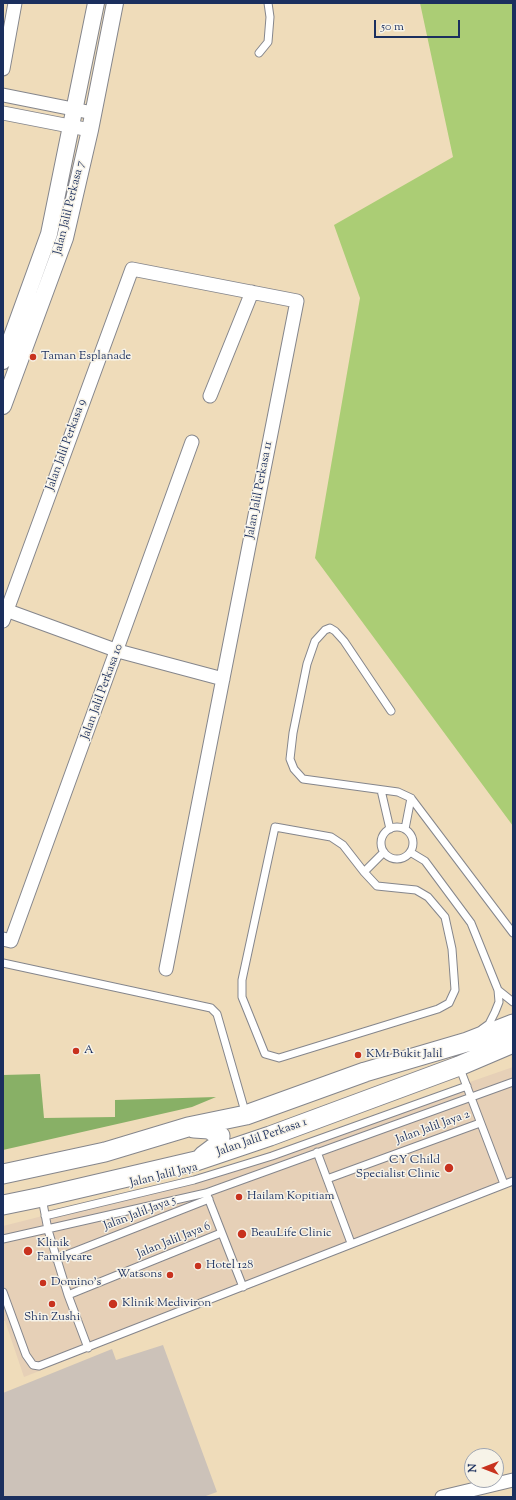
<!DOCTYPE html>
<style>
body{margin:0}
#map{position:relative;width:516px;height:1500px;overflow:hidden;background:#efdcba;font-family:"Sorts Mill Goudy",serif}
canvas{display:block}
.frame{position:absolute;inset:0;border:4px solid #1b2f5e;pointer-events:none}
.north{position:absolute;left:464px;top:1448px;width:40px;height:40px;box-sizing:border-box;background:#f7f3e8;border:1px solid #9fa5b1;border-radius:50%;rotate:270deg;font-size:11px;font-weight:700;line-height:16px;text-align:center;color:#1b2f5e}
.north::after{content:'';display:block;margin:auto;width:14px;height:18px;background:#c8321e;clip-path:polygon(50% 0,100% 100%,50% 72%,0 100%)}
.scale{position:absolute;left:374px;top:20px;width:86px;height:18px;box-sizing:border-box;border:2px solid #1b2f5e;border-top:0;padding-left:5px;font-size:12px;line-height:14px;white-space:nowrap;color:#1b2f5e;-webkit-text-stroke:3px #f7f3e8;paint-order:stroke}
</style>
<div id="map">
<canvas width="516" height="1500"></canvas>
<div class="frame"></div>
<div class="north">N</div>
<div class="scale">50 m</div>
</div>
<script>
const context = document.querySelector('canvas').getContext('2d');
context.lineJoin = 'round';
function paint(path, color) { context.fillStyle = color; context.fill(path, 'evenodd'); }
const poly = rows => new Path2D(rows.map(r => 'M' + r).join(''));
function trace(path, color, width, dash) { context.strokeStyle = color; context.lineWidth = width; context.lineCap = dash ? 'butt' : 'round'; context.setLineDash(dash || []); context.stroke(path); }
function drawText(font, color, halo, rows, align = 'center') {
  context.font = font + ' "Sorts Mill Goudy",serif'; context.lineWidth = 3; context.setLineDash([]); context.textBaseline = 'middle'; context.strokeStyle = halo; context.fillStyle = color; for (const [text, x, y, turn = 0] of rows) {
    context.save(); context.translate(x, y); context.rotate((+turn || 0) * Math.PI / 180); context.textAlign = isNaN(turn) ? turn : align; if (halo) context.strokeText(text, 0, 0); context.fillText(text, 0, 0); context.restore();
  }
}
const built = poly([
 [513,1067,513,1185,24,1377,5,1321,3,1321,3,1226,197,1177]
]);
const industrial = poly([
 [163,1345,217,1492,203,1497,3,1497,3,1393,112,1349,116,1360]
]);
const green = poly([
 [420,3,513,3,513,826,315,558,360,298,334,225,453,157]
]);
const forest = poly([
 [40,1074,44,1118,115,1117,115,1100,216,1097,192,1107,3,1150,3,1075]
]);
const service = poly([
 [259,53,268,42,270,17,268,3],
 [391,711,344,641,335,631,330,628,325,630,315,641,307,664,293,733,290,759,294,769,303,779,398,792,411,798,513,933],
 [381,790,390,829],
 [275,827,331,837,343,845,364,872,377,886,416,890,428,897,445,917,452,949,455,990,449,1003,438,1009,279,1058,265,1054,242,997,242,980,275,827],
 '381 843a16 16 0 1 1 32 0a16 16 0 1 1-32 0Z',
 [405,829,411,798],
 [410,852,425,861,471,923,498,990,499,1002,495,1012,489,1024,482,1029],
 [364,872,384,852],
 [3,963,211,1008,217,1014,246,1115],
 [498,990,513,1002],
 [459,1066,504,1184],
 [317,1152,351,1243],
 [327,1179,480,1123],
 [207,1195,243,1287],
 [42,1198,48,1230,68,1295,88,1348],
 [45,1216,194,1180,272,1156,467,1086],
 [3,1239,206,1193,513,1082],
 [56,1259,209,1199],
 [3,1292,26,1355,33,1365,39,1366,513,1181],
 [68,1295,221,1233]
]);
const minor = poly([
 [3,69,15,3],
 [3,95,93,113],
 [3,113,90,130],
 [210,396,252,292],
 [3,609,118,651,223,679],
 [3,621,132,269,297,301,166,969],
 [3,939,11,941,192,442],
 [442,1497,513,1480]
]);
const tertiary = poly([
 [3,361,49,234,96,3],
 [3,406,65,238,90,130,115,3]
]);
const secondary = poly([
 [194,1128,209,1129,220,1136,219,1144,203,1156],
 [3,1174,105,1152,188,1127,246,1115,365,1072,467,1042,513,1024],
 [3,1205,42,1197,196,1161,270,1136,459,1066,513,1043]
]);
const markers = [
 [33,357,4,"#c8321e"],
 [76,1051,4,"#c8321e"],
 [358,1055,4,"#c8321e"],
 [449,1168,5,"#c8321e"],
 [239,1197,4,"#c8321e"],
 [242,1234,5,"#c8321e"],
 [28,1251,5,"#c8321e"],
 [198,1266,4,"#c8321e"],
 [170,1275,4,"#c8321e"],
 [43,1283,4,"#c8321e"],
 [52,1304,4,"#c8321e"],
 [113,1304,5,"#c8321e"]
];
const streetNames = [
 ["Jalan Jalil Perkasa 7",70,208,-76],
 ["Jalan Jalil Perkasa 9",67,445,-70],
 ["Jalan Jalil Perkasa 11",260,490,-79],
 ["Jalan Jalil Perkasa 10",103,692,-70],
 ["Jalan Jalil Jaya 2",433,1128,-20],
 ["Jalan Jalil Perkasa 1",262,1138,-19],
 ["Jalan Jalil Jaya",164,1176,-14],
 ["Jalan Jalil Jaya 5",140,1214,-21],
 ["Jalan Jalil Jaya 6",174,1241,-22]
];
const poiNames = [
 ["Taman Esplanade",41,357],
 ["A",84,1051],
 ["KM1 Bukit Jalil",366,1055],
 ["CY Child",440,1161,"right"],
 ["Specialist Clinic",440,1175,"right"],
 ["Hailam Kopitiam",247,1197],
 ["BeauLife Clinic",251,1234],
 ["Klinik",37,1244],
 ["Familycare",37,1258],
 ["Hotel 128",206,1266],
 ["Watsons",162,1275,"right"],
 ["Domino's",51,1283],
 ["Klinik Mediviron",122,1304],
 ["Shin Zushi",52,1318,"center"]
];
paint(built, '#e6d0b7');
paint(industrial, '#ccc2b9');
paint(green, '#abcd75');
paint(forest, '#88b066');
trace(service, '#85868c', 9);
trace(minor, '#85868c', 15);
trace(tertiary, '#85868c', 18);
trace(secondary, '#85868c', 21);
trace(service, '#fff', 7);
trace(minor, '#fff', 13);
trace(tertiary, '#fff', 16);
trace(secondary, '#fff', 19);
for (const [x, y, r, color] of markers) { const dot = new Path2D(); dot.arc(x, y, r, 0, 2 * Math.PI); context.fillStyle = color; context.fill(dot); trace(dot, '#f7f3e8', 1.5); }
drawText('12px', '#1b2f5e', '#f7f3e8', streetNames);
drawText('12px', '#1b2f5e', '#f7f3e8', poiNames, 'left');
</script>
